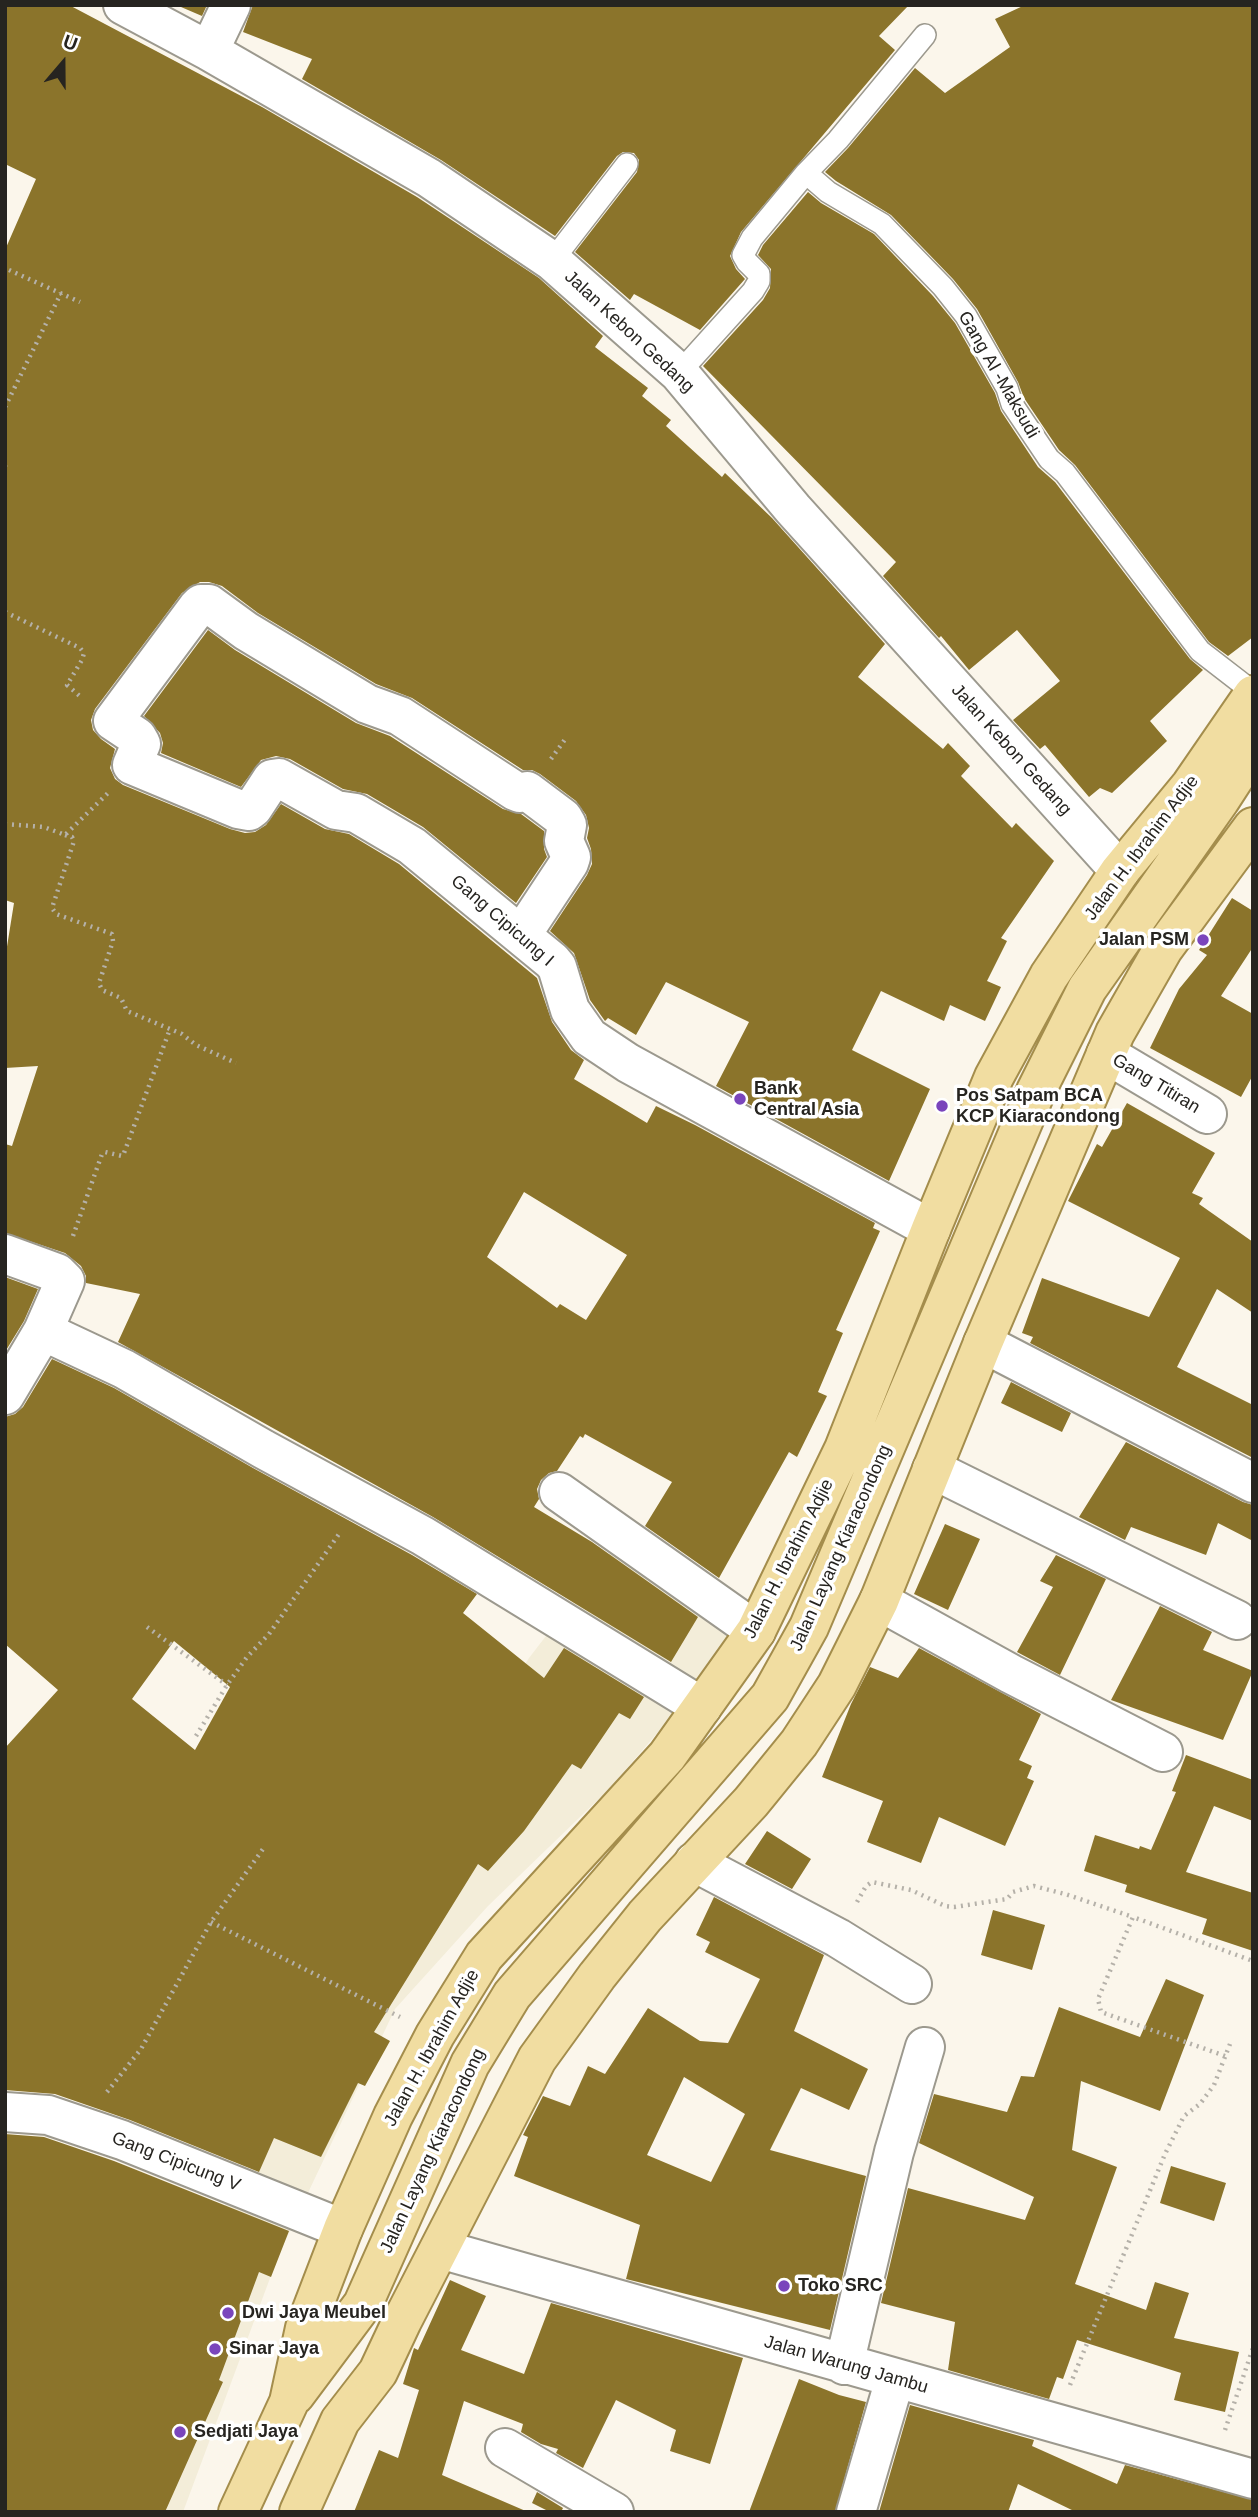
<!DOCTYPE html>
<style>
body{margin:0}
#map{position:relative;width:1258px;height:2517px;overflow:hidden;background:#fbf6eb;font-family:Arial,sans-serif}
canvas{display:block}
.frame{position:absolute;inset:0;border:7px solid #262420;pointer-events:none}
.north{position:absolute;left:28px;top:28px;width:70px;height:70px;-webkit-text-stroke:5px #fff;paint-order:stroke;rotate:20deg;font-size:19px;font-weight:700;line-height:28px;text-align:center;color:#262420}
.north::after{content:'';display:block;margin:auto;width:24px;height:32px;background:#262420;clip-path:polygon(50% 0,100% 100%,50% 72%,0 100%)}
</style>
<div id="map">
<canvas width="1258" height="2517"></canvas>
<div class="frame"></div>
<div class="north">U</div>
</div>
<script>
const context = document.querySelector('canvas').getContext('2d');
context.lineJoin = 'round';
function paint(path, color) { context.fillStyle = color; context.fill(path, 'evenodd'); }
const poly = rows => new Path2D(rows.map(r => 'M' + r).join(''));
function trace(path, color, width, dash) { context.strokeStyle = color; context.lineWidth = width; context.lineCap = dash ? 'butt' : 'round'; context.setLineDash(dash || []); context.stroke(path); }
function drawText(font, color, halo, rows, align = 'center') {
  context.font = font + ' Arial,sans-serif'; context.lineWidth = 7; context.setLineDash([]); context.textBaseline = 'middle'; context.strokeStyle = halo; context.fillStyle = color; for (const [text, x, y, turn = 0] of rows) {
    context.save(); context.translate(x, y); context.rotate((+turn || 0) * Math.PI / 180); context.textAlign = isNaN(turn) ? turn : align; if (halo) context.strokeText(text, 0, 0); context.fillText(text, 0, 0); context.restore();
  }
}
const built = poly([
 [617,1544,743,1633,610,1788,488,1906,395,2009,279,2254,183,2512,46,2512,192,2253,278,2129,416,1834,529,1658]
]);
const building = poly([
 [5,5,69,5,262,107,417,197,539,278,603,336,595,347,648,388,642,396,671,420,666,426,722,477,725,473,772,518,885,644,858,677,943,749,948,743,970,766,961,776,1012,828,1016,823,1054,861,1001,938,1007,941,987,981,1001,987,985,1021,950,1005,944,1021,881,991,852,1050,930,1089,889,1181,716,1086,749,1022,666,982,636,1035,608,1018,605,1021,590,1000,574,953,550,931,587,875,592,864,591,849,587,838,589,828,586,815,576,801,540,774,532,770,523,770,412,698,376,684,258,613,222,586,209,582,200,582,182,593,95,709,91,720,93,730,101,739,115,749,110,768,115,779,123,785,230,829,245,833,255,832,266,825,281,804,325,829,349,834,399,864,537,978,552,1022,571,1050,584,1060,574,1079,647,1123,656,1106,695,1125,875,1223,873,1228,880,1231,836,1330,843,1333,818,1392,827,1396,797,1457,789,1452,719,1578,645,1526,672,1482,585,1434,583,1438,580,1436,557,1471,549,1473,541,1480,537,1489,539,1499,534,1507,592,1542,698,1617,671,1662,433,1517,118,1342,140,1294,86,1283,86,1276,81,1266,65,1253,5,1233,5,1144,12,1146,38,1066,5,1068,5,959,14,903,5,900,5,250,36,179,5,164],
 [524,1192,627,1255,586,1320,560,1304,557,1308,487,1257],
 [181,5,207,5,202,16,181,7],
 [253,5,909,5,879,36,895,50,741,232,730,256,736,269,745,279,700,330,634,294,630,300,575,252,637,172,639,160,634,153,623,152,617,156,555,236,441,160,302,79,312,59,243,32],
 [1025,5,1253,5,1253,637,1228,656,1209,642,1075,465,1059,450,1024,398,1018,382,977,309,953,279,891,215,836,181,825,172,848,148,915,68,945,93,1010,47,995,19],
 [808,192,821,203,874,234,933,296,955,323,995,393,1001,411,1038,467,1055,482,1190,659,1203,670,1150,721,1167,741,1112,793,1100,788,1089,797,1045,745,1040,749,1013,720,1060,681,1017,630,969,670,941,636,939,638,883,576,896,562,703,366,763,300,770,288,771,269,758,255,763,245],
 [208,630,235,650,356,723,390,736,503,809,521,814,544,831,544,849,547,857,516,903,423,827,367,794,343,789,290,759,276,756,261,760,241,787,161,753,163,743,160,733,144,716],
 [1232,898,1253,911,1253,947,1221,996,1253,1014,1253,1075,1241,1097,1150,1048,1179,989,1207,955,1199,950],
 [1127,1103,1215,1153,1192,1193,1203,1198,1199,1204,1253,1242,1253,1313,1217,1289,1177,1367,1253,1405,1253,1458,1030,1343,1033,1337,1022,1333,1042,1278,1149,1317,1180,1258,1068,1201,1097,1144,1102,1147],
 [5,1277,38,1289,24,1321,5,1352],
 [52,1359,114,1388,253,1468,412,1555,477,1594,463,1613,544,1678,564,1648,644,1697,630,1719,619,1713,581,1769,572,1764,524,1831,488,1871,478,1864,374,2032,390,2041,365,2086,358,2083,321,2157,274,2138,259,2172,130,2120,55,2094,5,2090,5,1748,58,1690,5,1644,5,1417,15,1414,23,1407],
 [174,1641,230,1687,195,1750,132,1699],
 [1011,1382,1071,1413,1062,1432,1001,1403],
 [1126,1442,1243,1502,1253,1505,1253,1541,1218,1523,1206,1555,1131,1527,1125,1540,1079,1517],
 [945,1524,980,1539,948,1610,914,1594],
 [1056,1555,1106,1579,1060,1675,1017,1652,1053,1587,1040,1581],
 [1160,1606,1212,1632,1203,1650,1253,1671,1223,1740,1111,1700],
 [919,1648,1041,1714,1019,1760,1032,1766,1027,1778,1034,1781,1005,1846,939,1817,921,1863,867,1842,883,1801,822,1777,851,1704,870,1667,898,1678],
 [1186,1755,1253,1780,1253,1821,1214,1806,1186,1872,1253,1893,1253,1951,1202,1934,1207,1919,1125,1892,1127,1885,1084,1871,1095,1835,1139,1849,1140,1846,1151,1850,1176,1792,1172,1791],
 [767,1831,811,1859,792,1889,745,1864],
 [714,1897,824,1955,794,2031,868,2069,849,2110,801,2088,770,2150,866,2176,830,2330,626,2279,640,2225,514,2176,528,2137,523,2135,543,2096,570,2106,588,2066,605,2074,648,2008,700,2041,728,2043,760,1979,705,1952,710,1942,696,1935],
 [684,2077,745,2114,711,2182,647,2155],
 [993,1910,1045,1925,1032,1970,981,1955],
 [1166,1979,1204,1995,1160,2111,1081,2081,1072,2150,1117,2167,1075,2284,1146,2310,1155,2282,1189,2293,1174,2338,1239,2352,1225,2412,1174,2400,1181,2373,1077,2340,1063,2379,1057,2377,1049,2399,948,2370,955,2322,881,2303,908,2188,1025,2220,1034,2197,919,2143,934,2094,1007,2112,1021,2076,1034,2077,1059,2007,1140,2037],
 [5,2134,44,2137,114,2161,289,2231,271,2277,259,2272,219,2380,223,2382,165,2512,5,2512],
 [1171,2166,1226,2183,1214,2221,1160,2203],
 [450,2280,486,2296,461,2350,524,2374,551,2303,743,2358,710,2464,670,2451,676,2430,616,2400,583,2468,556,2453,558,2449,541,2444,521,2432,523,2424,464,2401,442,2475,528,2512,354,2512,379,2450,398,2458,419,2390,403,2384,414,2348,418,2350],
 [799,2379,839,2395,866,2402,835,2512,749,2512],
 [910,2405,1034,2440,1032,2446,1117,2484,1125,2465,1253,2500,1253,2512,1076,2512,1018,2484,1008,2512,879,2512],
 [537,2492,563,2508,561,2512,550,2512,532,2503]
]);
const path = poly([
 [9,270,80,302],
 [5,407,61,293],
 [5,465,5,472],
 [5,612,80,648,84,653,82,660,67,685,82,698],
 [551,759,566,738],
 [5,824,44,827,65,835,108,793],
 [65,835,72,837,74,841,52,908,56,914,112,934,113,941,99,983,102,990,121,998,127,1011,182,1034,196,1045,236,1063],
 [73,1236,102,1154,105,1152,122,1156,124,1153,170,1029],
 [147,1627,227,1685],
 [196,1736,227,1685,247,1657,269,1634,339,1534],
 [857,1902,866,1886,872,1882,911,1890,945,1906,954,1907,1007,1899,1013,1892,1034,1886,1065,1894,1133,1917],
 [211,1922,400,2017],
 [1225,2056,1101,2012,1098,1999,1133,1917,1253,1961],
 [107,2092,141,2049,211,1922,263,1849],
 [1070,2385,1165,2154,1184,2116,1200,2104,1214,2085,1230,2044],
 [1225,2430,1253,2348]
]);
const lane = poly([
 [806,173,828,192,882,224,943,287,966,316,1007,388,1012,404,1049,459,1065,473,1200,651,1253,692],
 [552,261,627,164],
 [679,373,753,291,759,281,759,274,747,262,743,255,752,238,806,173,838,140,925,35]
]);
const street = poly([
 [123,5,209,51,429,178,552,261,679,373,793,509,1120,871],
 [209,51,231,5],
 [522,934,569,863,571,857,564,841,567,825,563,818,527,791,520,793,515,791,400,716,367,704,246,631,209,604,201,604,197,608,113,721,137,737,141,744,132,765,238,809,249,811,253,808,272,779,279,778,336,810,356,813,412,846,552,961,557,967,570,1010,589,1037,628,1063,931,1229],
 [1106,1054,1207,1114],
 [5,1254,57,1273,65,1281,43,1331,124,1369,263,1449,423,1536,702,1707],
 [983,1343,1253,1483],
 [5,1395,43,1331],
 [932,1469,1237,1620],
 [559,1492,756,1631],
 [879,1601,1011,1674,1163,1752],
 [694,1862,838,1938,912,1984],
 [5,2112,48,2115,122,2140,343,2229],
 [440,2249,1253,2479],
 [844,2365,894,2152,925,2047],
 [505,2448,614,2512],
 [856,2512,895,2379]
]);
const primary = poly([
 [295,2395,363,2304,470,2064,512,1995,770,1697,809,1627,1036,1091,1087,989,1220,800,1253,749],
 [238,2512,289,2402,305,2328,343,2229,393,2116,435,2035,484,1956,667,1756,756,1631,844,1449,931,1229,994,1077,1049,976,1120,871,1191,785,1253,695],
 [299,2512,340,2421,378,2372,402,2321,537,2059,597,1976,645,1916,751,1802,799,1743,837,1685,879,1601,983,1343,1115,1033,1163,949,1253,827]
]);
const markers = [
 [1203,940,7,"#7a45bc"],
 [740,1099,7,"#7a45bc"],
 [942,1106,7,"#7a45bc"],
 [784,2286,7,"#7a45bc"],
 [228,2313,7,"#7a45bc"],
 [215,2349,7,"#7a45bc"],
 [180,2432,7,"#7a45bc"]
];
const streetNames = [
 ["Jalan Kebon Gedang",629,332,43],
 ["Gang Al -Maksudi",998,375,60],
 ["Jalan Kebon Gedang",1011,750,48],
 ["Jalan H. Ibrahim Adjie",1142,848,-53],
 ["Gang Cipicung I",502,921,41],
 ["Gang Titiran",1156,1084,31],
 ["Jalan Layang Kiaracondong",841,1548,-66],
 ["Jalan H. Ibrahim Adjie",789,1559,-63],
 ["Jalan H. Ibrahim Adjie",432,2048,-61],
 ["Jalan Layang Kiaracondong",433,2151,-65],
 ["Gang Cipicung V",176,2162,21],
 ["Jalan Warung Jambu",846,2365,16]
];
const poiNames = [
 ["Jalan PSM",1189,940,"right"],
 ["Bank",754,1089],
 ["Central Asia",754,1110],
 ["Pos Satpam BCA",956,1096],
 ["KCP Kiaracondong",956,1117],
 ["Toko SRC",798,2286],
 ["Dwi Jaya Meubel",242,2313],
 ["Sinar Jaya",229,2349],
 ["Sedjati Jaya",194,2432]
];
paint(built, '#f3edd9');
paint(building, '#8b742b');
trace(lane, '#9c998e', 24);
trace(street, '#9c998e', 42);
trace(primary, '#a48d4c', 42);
trace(path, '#b5b1a9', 4.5, [2, 5]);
trace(lane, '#fff', 21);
trace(street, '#fff', 38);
trace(primary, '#f1dda1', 38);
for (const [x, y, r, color] of markers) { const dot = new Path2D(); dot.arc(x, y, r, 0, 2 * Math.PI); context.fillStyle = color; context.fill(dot); trace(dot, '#fff', 2.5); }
drawText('18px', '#262420', '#fff', streetNames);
drawText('bold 18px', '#262420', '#fff', poiNames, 'left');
</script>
